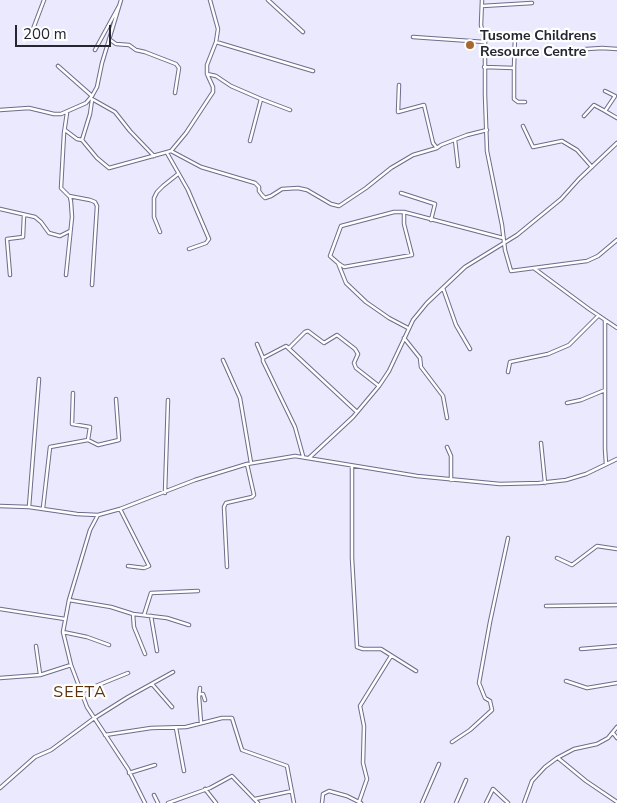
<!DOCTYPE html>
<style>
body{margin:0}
#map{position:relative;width:617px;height:803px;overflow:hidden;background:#eae9fe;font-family:"Nunito Sans",sans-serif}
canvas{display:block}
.scale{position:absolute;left:15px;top:25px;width:96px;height:22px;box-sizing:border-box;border:2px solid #262532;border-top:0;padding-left:6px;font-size:15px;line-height:18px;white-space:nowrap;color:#262532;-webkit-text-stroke:4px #fff;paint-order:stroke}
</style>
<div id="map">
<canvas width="617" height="803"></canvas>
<div class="scale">200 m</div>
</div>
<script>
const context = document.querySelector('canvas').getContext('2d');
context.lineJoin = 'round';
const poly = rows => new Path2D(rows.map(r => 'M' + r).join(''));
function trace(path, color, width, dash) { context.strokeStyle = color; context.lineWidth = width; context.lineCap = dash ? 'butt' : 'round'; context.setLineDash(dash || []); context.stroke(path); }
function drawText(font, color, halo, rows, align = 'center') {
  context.font = font + ' "Nunito Sans",sans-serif'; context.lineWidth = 4.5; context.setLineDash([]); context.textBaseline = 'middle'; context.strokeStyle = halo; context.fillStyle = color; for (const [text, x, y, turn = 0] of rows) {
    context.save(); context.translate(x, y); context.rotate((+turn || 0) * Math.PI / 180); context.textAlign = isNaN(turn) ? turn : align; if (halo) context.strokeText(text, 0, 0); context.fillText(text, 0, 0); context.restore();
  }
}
const street = poly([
 [210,0,218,29,216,42,207,65,207,74,213,87,213,92,186,133,171,151,201,167,255,183,259,187,259,191,262,195,265,198,271,196,282,189,298,188,307,190,331,204,339,206,366,188,391,168,413,155,437,148,441,145,467,135,487,130],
 [268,0,303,32],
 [482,0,481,25,485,42,485,95,487,151,502,225,505,250,511,271,587,261,598,256,617,240],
 [482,6,532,3],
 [30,37,44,0],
 [413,37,485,42],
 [109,39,116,44,129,45,136,50,145,52,176,64,179,68,175,93],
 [216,42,313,71],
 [95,50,119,6],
 [572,50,602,48,617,49],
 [58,66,92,96],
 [484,67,514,68,515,36],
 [514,68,514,99,518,102,525,102],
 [207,74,216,76,231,86,261,99,250,141],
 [399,85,398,112,424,105,433,143,437,148],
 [605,91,615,96,605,111,617,118],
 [92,99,115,112,130,131,154,156],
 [261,99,290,110],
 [0,110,29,108,54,114,61,114,86,103,92,96,97,87,102,63,121,0],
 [584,116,594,105,605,111],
 [523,126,533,147,562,141,577,150,592,167],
 [65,130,77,139,82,140,97,158,109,168,171,151],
 [82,140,90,114,92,100],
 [455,140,458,166],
 [167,153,188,190,209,239,206,243,189,249],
 [401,193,435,204,431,220],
 [69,196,90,200,95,202,97,206,92,285],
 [0,209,35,217,41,222,49,233,60,236,70,231],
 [160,232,154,217,154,198,157,192,163,186,178,174],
 [338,263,344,267,412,255,404,224,404,212],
 [535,269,589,309,617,328],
 [10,275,7,239,23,237,24,215],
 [66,275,72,217,71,202,70,197,61,188,64,133,67,113],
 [443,288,456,325,470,349],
 [605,320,605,449,606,464],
 [408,328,389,318,366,302,346,283,338,263,330,256,341,226,394,212,404,212,503,238],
 [404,338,420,358,421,367,443,396,447,418],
 [257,344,263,358],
 [289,348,305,332,308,331,324,343,337,335,355,349,358,354,354,363,356,368,379,386],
 [223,360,240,398,251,463],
 [508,372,510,362,548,354,569,345,598,316],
 [73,393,72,424,90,427,88,440],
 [567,403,581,400,605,390],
 [541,443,545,483],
 [447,447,451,456,451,480],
 [303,456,295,427,263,361,263,358,286,346,357,412],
 [309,458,353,417,379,386,389,371,413,320,427,303,465,267,517,235,561,199,579,179,617,143],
 [352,466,352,558,357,647,363,649,381,649,416,671],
 [165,493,168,400],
 [0,506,29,507,77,514,98,515,120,509,195,480,247,464,295,456,417,476,500,484,539,483,566,480,586,474,617,459],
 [29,507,39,379],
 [43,508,50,447,88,440,98,445,119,440,116,399],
 [120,509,149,566,144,568,128,566],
 [98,515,90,530,69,600,63,632,71,665,87,707,128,769,145,803],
 [557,558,572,565,597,546,617,549],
 [227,567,224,507,226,503,252,497,254,495,247,464],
 [69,600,111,607,133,614,167,618,189,625],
 [546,606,617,605],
 [0,609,65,619],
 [133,614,134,627,145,654],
 [144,615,151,593,198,591],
 [151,616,157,651],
 [63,632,87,637,109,645],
 [36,646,40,674],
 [581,649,617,646],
 [0,678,40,675,71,665],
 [566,681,587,688,617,683],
 [152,684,172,707],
 [200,688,199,697,201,723],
 [81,692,128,673],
 [199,694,203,694,205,700],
 [176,728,184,771],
 [613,733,617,738],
 [105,735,151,728,186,727,222,718,232,718,242,750,287,766,294,803],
 [452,742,470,730,492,710,490,701,485,698,479,683,490,622,508,538],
 [558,758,586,781,617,802],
 [129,773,155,765],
 [0,788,35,757,51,750,93,719,128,697,173,672],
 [205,789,216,803],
 [154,795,158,803],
 [255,799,292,791],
 [359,802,367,779,363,763,364,726,360,706,391,656],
 [168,803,210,788,232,776,258,803],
 [322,803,323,794,329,791,347,796,361,803],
 [422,803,439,764],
 [456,803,466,780],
 [486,803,493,789,508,803],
 [524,803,532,781,545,767,557,758,574,749,597,744,608,738,617,727]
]);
const markers = [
 [470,45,5,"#a86731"]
];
const poiNames = [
 ["Tusome Childrens",480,37],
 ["Resource Centre",480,53]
];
const quarterNames = [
 ["SEETA",80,693]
];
trace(street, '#6e6c8a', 4.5);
trace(street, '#fff', 2.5);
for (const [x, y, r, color] of markers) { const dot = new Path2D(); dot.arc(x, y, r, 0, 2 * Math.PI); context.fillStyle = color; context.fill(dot); trace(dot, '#fff', 2); }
drawText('bold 14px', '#262532', '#fff', poiNames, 'left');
context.letterSpacing = '1px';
drawText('16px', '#5c3109', '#fff', quarterNames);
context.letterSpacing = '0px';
</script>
